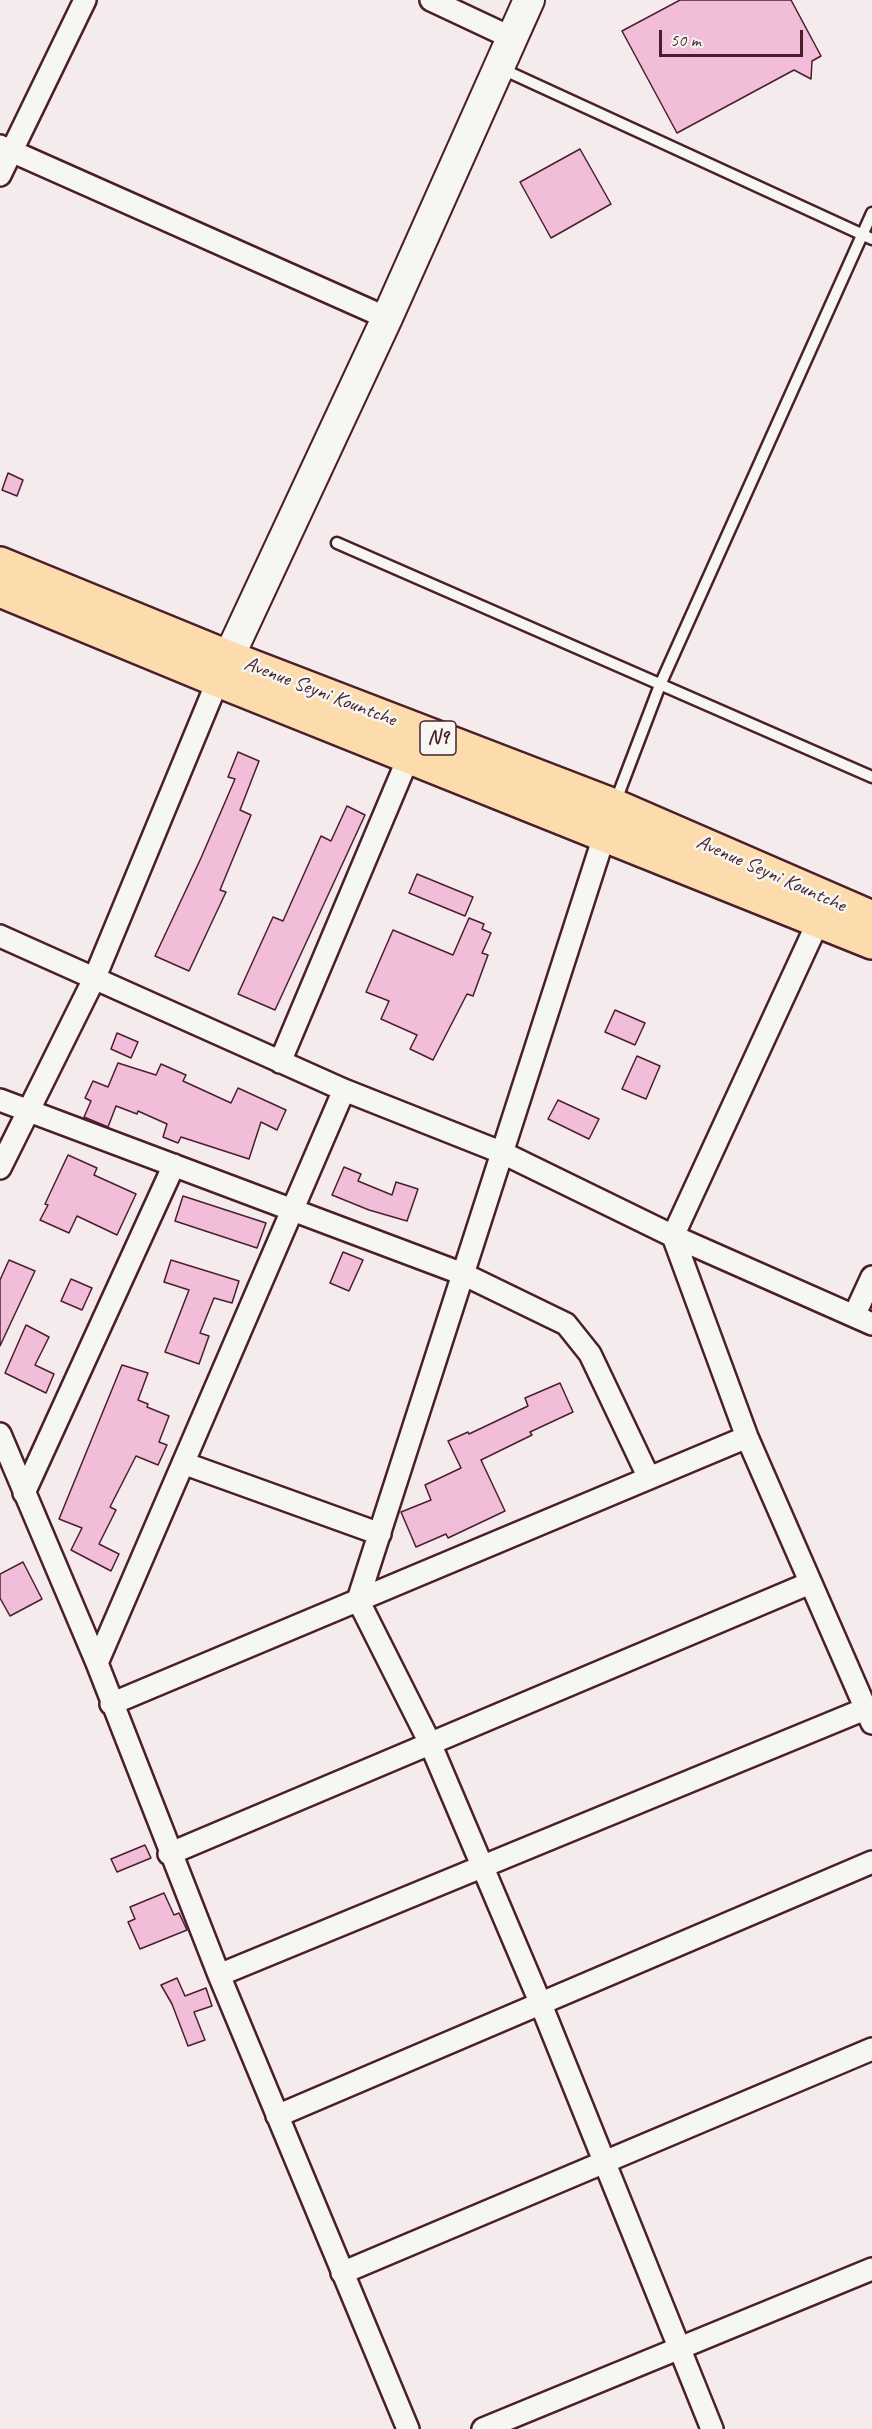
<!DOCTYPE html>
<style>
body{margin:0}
#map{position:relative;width:872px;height:2429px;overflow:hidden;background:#f5ebed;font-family:Caveat,sans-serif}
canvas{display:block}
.scale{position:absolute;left:659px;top:30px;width:144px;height:27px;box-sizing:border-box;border:3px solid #4a1f2b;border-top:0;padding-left:8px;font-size:18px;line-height:21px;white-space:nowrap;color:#4a1f2b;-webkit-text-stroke:4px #f6f6f2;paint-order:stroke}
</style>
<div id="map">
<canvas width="872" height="2429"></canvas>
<div class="scale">50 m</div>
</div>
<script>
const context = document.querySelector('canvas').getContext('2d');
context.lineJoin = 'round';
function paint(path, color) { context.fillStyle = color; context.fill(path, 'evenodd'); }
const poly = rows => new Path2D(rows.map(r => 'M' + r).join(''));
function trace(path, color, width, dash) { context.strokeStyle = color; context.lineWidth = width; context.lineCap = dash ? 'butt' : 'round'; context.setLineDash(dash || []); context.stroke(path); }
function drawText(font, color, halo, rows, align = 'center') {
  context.font = font + ' Caveat,sans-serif'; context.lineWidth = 5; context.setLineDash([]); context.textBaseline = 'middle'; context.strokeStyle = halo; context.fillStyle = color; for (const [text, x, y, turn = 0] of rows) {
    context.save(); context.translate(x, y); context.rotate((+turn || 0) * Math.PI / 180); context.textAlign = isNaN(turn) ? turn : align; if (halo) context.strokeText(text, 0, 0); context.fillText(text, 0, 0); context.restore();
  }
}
const building = poly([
 [680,0,791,0,821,56,812,61,811,79,794,70,677,133,622,31,680,0],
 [580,149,611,204,551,238,520,182,580,149],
 [8,473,23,480,17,496,2,490,8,473],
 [238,752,259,761,240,810,251,815,220,890,226,892,189,971,155,956,201,858,235,779,228,777,238,752],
 [347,806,365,815,275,1010,238,994,273,917,283,921,321,836,331,841,347,806],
 [417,874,473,897,465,916,409,893,417,874],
 [469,918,484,924,482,929,491,933,482,953,488,955,473,996,467,994,433,1060,410,1049,417,1035,381,1019,389,1001,366,992,393,930,453,955,469,918],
 [615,1010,645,1023,635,1045,605,1032,615,1010],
 [117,1033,138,1042,131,1058,111,1049,117,1033],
 [637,1056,660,1066,646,1099,622,1089,637,1056],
 [118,1063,156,1075,161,1064,186,1075,183,1081,231,1103,238,1088,286,1110,277,1130,261,1122,249,1159,181,1137,178,1143,163,1137,167,1124,138,1111,137,1114,116,1106,108,1127,84,1117,91,1101,85,1098,93,1081,108,1087,118,1063],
 [558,1100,599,1119,589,1139,548,1119,558,1100],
 [68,1155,97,1168,94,1175,136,1194,117,1235,77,1216,69,1233,40,1220,48,1205,45,1204,68,1155],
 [344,1167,361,1174,358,1181,392,1195,396,1182,418,1189,407,1221,369,1210,332,1195,344,1167],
 [183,1196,266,1223,257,1248,175,1221,183,1196],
 [343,1252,363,1260,349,1291,330,1283,343,1252],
 [9,1260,35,1271,0,1346,0,1280,9,1260],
 [171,1260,239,1281,232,1303,214,1298,200,1333,209,1336,199,1364,165,1352,189,1290,164,1282,171,1260],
 [71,1279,92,1288,82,1310,61,1301,71,1279],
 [26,1325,49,1337,35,1365,54,1374,46,1393,5,1373,26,1325],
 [122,1365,148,1373,138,1400,148,1404,147,1407,169,1416,159,1442,167,1445,158,1465,136,1456,110,1507,116,1510,99,1544,119,1554,111,1571,71,1550,82,1528,59,1519,122,1365],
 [560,1383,573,1412,530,1432,532,1435,481,1460,505,1511,448,1538,446,1534,416,1547,401,1512,431,1500,425,1485,461,1468,448,1441,468,1432,469,1434,528,1406,525,1398,560,1383],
 [23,1562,42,1599,10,1616,0,1598,0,1574,23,1562],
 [145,1845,151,1858,117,1872,111,1859,145,1845],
 [164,1893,174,1915,179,1913,187,1930,140,1949,128,1922,135,1919,130,1907,164,1893],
 [177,1978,185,1996,206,1988,212,2006,194,2012,205,2040,188,2046,172,2004,161,1985,177,1978]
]);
const lane = poly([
 [500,68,872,239],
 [337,543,872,777],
 [615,803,660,685,872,213]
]);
const street = poly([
 [431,0,512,38],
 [0,146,387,318],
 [0,175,85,0],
 [608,824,358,1600,430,1743,540,2002,712,2429],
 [818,922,673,1236,747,1437,872,1723],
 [0,936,344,1090,503,1153,673,1236,872,1324],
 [280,1062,409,756],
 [0,1100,463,1274,566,1324,590,1354,649,1478],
 [0,1168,95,977,218,680],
 [854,1316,872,1277],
 [0,1434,97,1663,219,1975,408,2429],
 [183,1463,380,1534],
 [24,1493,174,1165],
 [97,1663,344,1090],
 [111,1704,747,1437],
 [169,1854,810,1583],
 [219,1975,865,1709],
 [277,2116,872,1862],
 [342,2273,872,2049],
 [483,2429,872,2269]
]);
const secondary = poly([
 [218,680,387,318,529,0]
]);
const highway = poly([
 [0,564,227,657,614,806,872,918],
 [0,590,218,680,872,942]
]);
const shields = [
 [438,738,36]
];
const shieldNames = [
 ["N9",438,738]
];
const streetNames = [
 ["Avenue Seyni Kountche",320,692,21],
 ["Avenue Seyni Kountche",771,874,24]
];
paint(building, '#f1bdd9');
trace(building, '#4a1f2b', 1.5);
trace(lane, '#4a1f2b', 15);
trace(street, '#4a1f2b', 26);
trace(secondary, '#4a1f2b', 34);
trace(highway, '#4a1f2b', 38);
trace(lane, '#f6f6f2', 10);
trace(street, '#f6f6f2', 21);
trace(secondary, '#f6f6f2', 30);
trace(highway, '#fcdcac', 33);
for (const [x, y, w] of shields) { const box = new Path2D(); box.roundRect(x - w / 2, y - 17, w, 34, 4.5); context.fillStyle = '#f6f6f2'; context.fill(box); trace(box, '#4a1f2b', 1.5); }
drawText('bold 20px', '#4a1f2b', null, shieldNames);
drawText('21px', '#4a1f2b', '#f6f6f2', streetNames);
</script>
